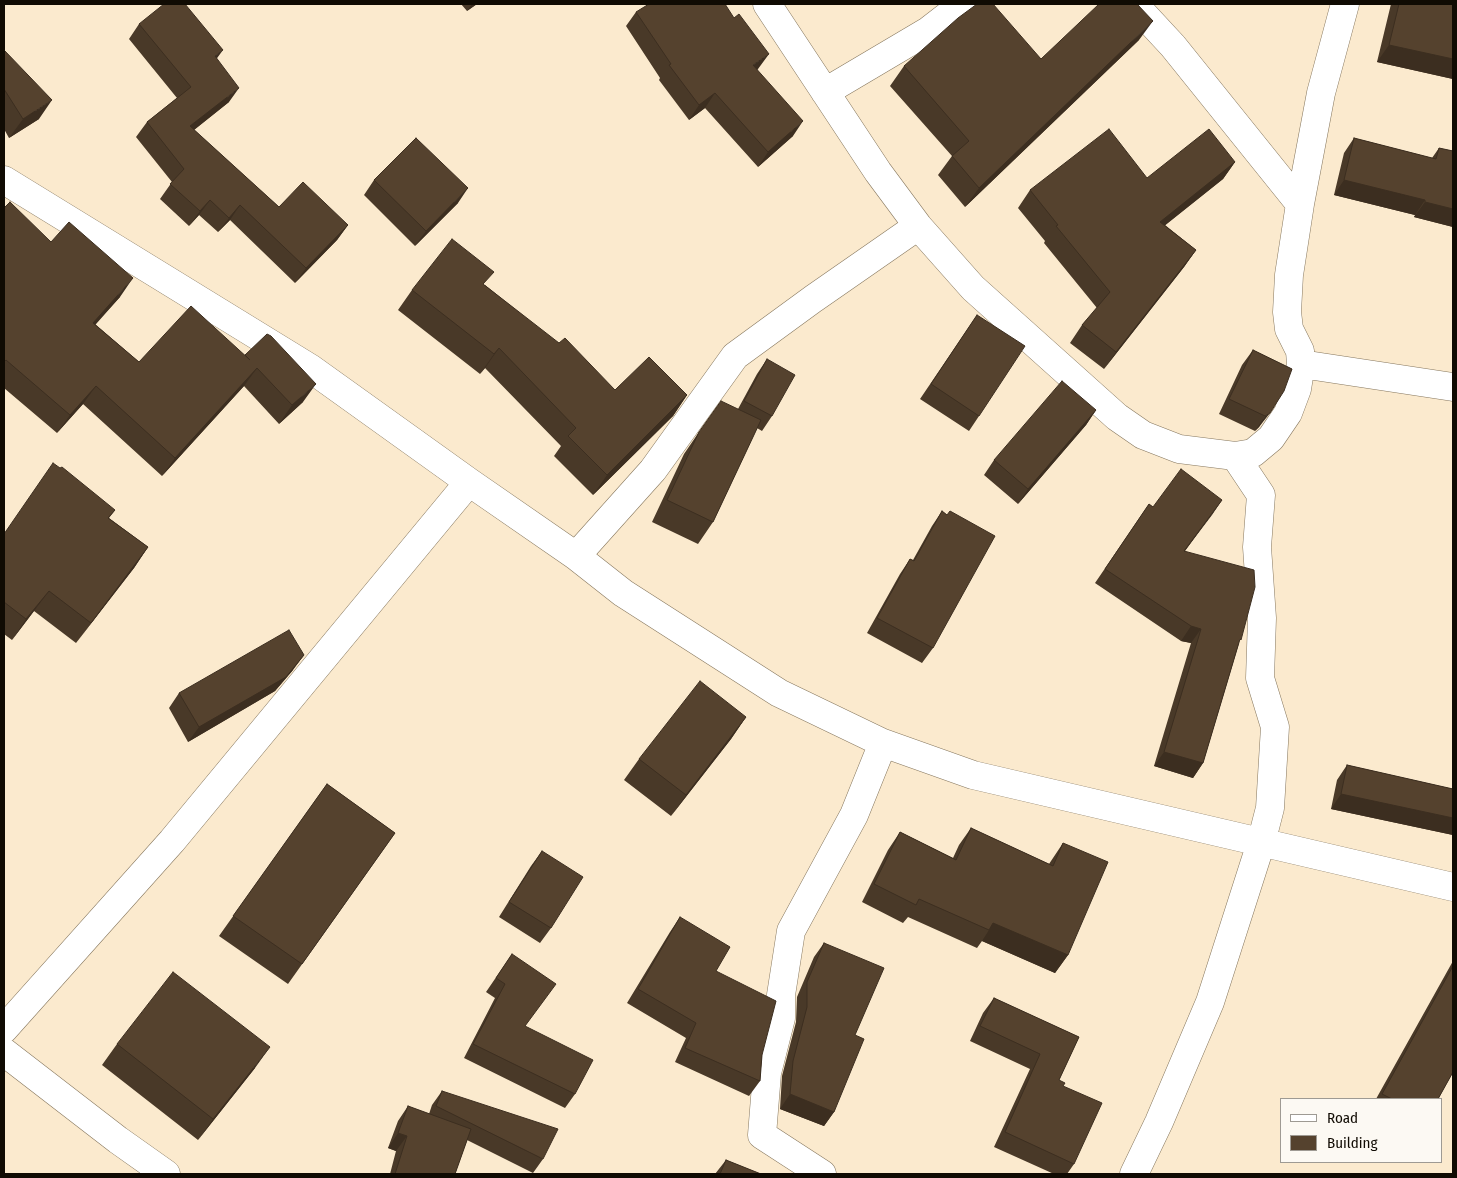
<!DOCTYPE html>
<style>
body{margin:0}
#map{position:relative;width:1457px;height:1178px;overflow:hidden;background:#fbeace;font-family:"Fira Sans Condensed",sans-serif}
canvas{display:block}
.frame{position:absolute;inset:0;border:5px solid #100b03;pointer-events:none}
.legend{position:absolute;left:1280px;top:1098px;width:162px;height:65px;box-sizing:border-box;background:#fcf9f3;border:1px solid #9e9a93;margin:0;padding:6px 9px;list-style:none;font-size:15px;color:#100b03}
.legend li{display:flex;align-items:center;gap:10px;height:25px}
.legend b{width:25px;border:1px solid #9e9a93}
</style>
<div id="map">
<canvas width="1457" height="1178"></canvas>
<div class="frame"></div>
<ul class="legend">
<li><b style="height:6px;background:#fff"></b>Road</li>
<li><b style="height:14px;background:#55422e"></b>Building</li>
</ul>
</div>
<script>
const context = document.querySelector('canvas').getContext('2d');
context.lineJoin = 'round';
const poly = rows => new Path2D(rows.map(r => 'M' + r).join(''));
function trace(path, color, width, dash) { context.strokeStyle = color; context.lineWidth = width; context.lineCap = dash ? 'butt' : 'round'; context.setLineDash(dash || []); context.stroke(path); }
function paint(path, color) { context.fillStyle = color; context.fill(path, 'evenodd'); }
const street = poly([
 [767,4,878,172,918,226,973,288,1117,417,1143,435,1179,449,1235,456,1253,453,1271,438,1288,413,1297,389,1301,364,1453,387],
 [1134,4,1173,46,1300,204],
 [825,92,928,31,963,4],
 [4,180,310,368,469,482,576,556,623,593,779,693,883,743,973,775,1453,887],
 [1301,364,1300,351,1289,329,1287,312,1289,275,1300,204,1321,93,1345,4],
 [576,556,653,470,735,356,813,299,918,226],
 [4,1029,172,841,469,482],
 [4,1052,118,1140,166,1174],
 [822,1174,762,1135,767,1073,781,1018,781,995,791,931,854,815,883,743],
 [1134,1174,1159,1122,1210,1002,1261,843,1270,808,1275,727,1260,678,1262,618,1257,547,1261,495,1235,456]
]);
const wall = poly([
 [461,4,477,4,467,11],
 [1391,4,1453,4,1453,79,1377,62],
 [636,12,758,69,757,70,793,136,758,167,705,108,689,120,659,80,660,78,626,26],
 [139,24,216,59,229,102,194,130,279,207,348,225,337,240,295,283,230,220,218,232,199,215,189,226,160,199,172,182,136,137,147,122,177,98,129,39],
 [1139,40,965,207,938,175,952,156,890,86,904,66,1041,59],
 [4,50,39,119,9,138,4,129],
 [1354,138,1432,158,1439,148,1453,151,1453,227,1414,217,1415,215,1334,195,1344,153],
 [1235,162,1223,179,1165,225,1196,250,1184,267,1104,369,1070,343,1082,325,1097,308,1044,243,1045,241,1018,208,1030,190,1147,178],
 [374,180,458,203,415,246,364,195],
 [4,208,51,242,120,297,95,324,139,362,244,355,303,402,279,424,244,386,162,476,83,404,57,433,4,388],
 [485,285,615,390,687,395,673,416,593,495,554,456,561,446,485,368,480,374,398,310,412,290],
 [977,315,979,416,969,431,920,399],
 [1253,350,1292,369,1259,427,1255,431,1219,414,1242,365],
 [767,359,772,416,762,431,757,428,713,522,698,544,652,522,684,454,699,432,738,409,757,374],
 [1096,410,1086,425,1018,504,984,475,994,460],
 [1222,500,1185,551,1239,643,1203,763,1193,778,1154,766,1191,643,1181,641,1095,583,1149,504,1153,507],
 [115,510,109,518,148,547,134,568,76,643,34,611,12,640,4,634,4,534],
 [942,511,947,515,933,648,922,663,867,633,900,574,910,559,913,560,932,526],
 [293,670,275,691,188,742,169,708,179,693],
 [746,717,731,739,671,816,624,780,639,759],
 [1347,765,1453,789,1453,835,1331,809,1337,780],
 [327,784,395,833,288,984,219,936],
 [971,828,1049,864,1063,843,1068,955,1055,973,982,941,977,948,908,917,903,923,862,902,888,850,900,832,953,858,959,845],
 [542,851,551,928,540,943,499,917,531,866],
 [680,917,716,971,762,1055,760,1081,749,1096,675,1062,686,1038,627,1003,670,932],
 [824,943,855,1035,834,1112,824,1126,780,1109,782,1076,796,1022,797,997,814,957],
 [512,954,525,1027,575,1094,565,1108,464,1058,495,998,486,992],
 [1453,961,1453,1072,1438,1099,1376,1099],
 [994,998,1079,1037,1059,1080,1063,1086,1074,1164,1067,1174,1054,1174,994,1147,1030,1069,970,1041,983,1013],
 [117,1044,255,1068,198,1140,102,1065],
 [442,1091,543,1159,533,1173,467,1140,455,1174,390,1174,396,1151,388,1148,398,1121,408,1106,429,1114,432,1105],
 [726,1160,761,1174,715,1174]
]);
const shadedWall = poly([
 [472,4,477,4,467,11],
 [1153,21,1139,40,965,207,979,188],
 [1389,45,1453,59,1453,79,1377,62],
 [223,50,212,65,215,56],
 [769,54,758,69,743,80,753,65],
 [239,88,229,102,180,141,190,126],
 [715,93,705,108,689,120,699,105],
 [52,100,39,119,9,138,23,119],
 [803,121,793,136,758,167,768,152],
 [1235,162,1223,179,1148,239,1160,222],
 [1344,180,1425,200,1415,215,1334,195],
 [468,188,458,203,415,246,426,231],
 [210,200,199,215,189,226,200,211],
 [1425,202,1453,209,1453,227,1414,217],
 [240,205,230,220,218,232,229,218],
 [348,225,337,240,295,283,306,268],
 [1196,250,1184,267,1104,369,1116,352],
 [133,278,120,297,81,341,93,323],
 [499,348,485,368,480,374,494,354],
 [257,368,244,386,162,476,175,458],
 [316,384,303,402,279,424,292,405],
 [96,386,83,404,57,433,70,415],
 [687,395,673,416,593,495,607,475],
 [1096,410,1086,425,1018,504,1028,489],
 [1270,413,1259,427,1255,431,1265,416],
 [1222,500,1212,515,1174,565,1184,551],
 [148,547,134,568,76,643],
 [49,591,34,611,12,640,26,619],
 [1191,626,1201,629,1191,643,1181,641],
 [304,655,293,670,275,691,188,742,199,727],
 [746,717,731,739,671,816,686,795],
 [1164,752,1203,763,1193,778,1154,766],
 [1341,794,1453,818,1453,835,1331,809],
 [993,923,1068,955,1055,973,982,941,989,930],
 [270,1047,255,1068,198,1140,213,1119],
 [790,1094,834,1112,824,1126,780,1109],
 [398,1133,407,1136,396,1151,388,1148]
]);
const building = poly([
 [164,4,185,4,223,50,215,56,239,88,190,126,279,207,303,182,348,225,306,268,240,205,229,218,210,200,200,211,170,184,184,169,147,122,191,87,139,24,164,4],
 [649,4,725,4,734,18,739,14,769,54,753,65,803,121,768,152,715,93,699,105,669,65,671,64,636,12,649,4],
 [977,4,993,4,1041,59,1099,4,1137,4,1153,21,979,188,952,156,969,141,904,66,958,18,977,4],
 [1399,4,1453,4,1453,59,1389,45,1399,4],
 [4,50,52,100,23,119,4,89,4,50],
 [1109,129,1147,178,1209,129,1235,162,1160,222,1196,250,1116,352,1082,325,1110,292,1056,226,1058,225,1030,190,1109,129],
 [416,138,468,188,426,231,374,180,416,138],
 [1354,138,1436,159,1439,148,1453,151,1453,209,1425,202,1425,200,1344,180,1354,138],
 [10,202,51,242,69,222,133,278,93,323,139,362,191,306,250,360,245,355,267,334,271,336,316,384,292,405,257,368,175,458,96,386,70,415,6,360,5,361,4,360,4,208,10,202],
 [452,239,494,272,483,284,559,343,565,338,615,390,649,357,687,395,607,475,568,436,576,428,499,348,494,354,412,290,452,239],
 [977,315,1025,346,979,416,931,384,977,315],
 [1253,350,1292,369,1284,391,1270,413,1265,416,1229,399,1253,350],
 [767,359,795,375,772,416,744,401,767,359],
 [1062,381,1096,410,1028,489,994,460,1062,381],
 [721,401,761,420,713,522,667,500,699,432,721,401],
 [53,463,60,468,62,467,115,510,108,518,148,547,91,623,49,591,26,619,4,602,4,534,53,463],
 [1181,469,1222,500,1184,551,1254,570,1255,587,1241,640,1240,639,1203,763,1164,752,1201,629,1191,626,1105,569,1149,504,1153,507,1181,469],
 [942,511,947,515,950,511,995,536,933,648,877,618,910,559,914,561,942,511],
 [289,630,304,655,286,677,199,727,179,693,289,630],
 [700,681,746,717,686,795,639,759,700,681],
 [1347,765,1453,789,1453,818,1341,794,1347,765],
 [327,784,395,833,302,964,233,916,327,784],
 [971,828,1053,866,1063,843,1108,862,1068,955,993,923,989,930,919,899,916,905,874,884,900,832,956,860,971,828],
 [542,851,583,877,551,928,509,902,542,851],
 [680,917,730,947,716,971,776,1001,762,1055,760,1081,685,1048,696,1023,638,989,680,917],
 [824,943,884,968,855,1035,864,1039,834,1112,790,1094,793,1061,807,1007,807,982,824,943],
 [512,954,556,984,525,1026,593,1060,575,1094,473,1044,505,984,496,978,512,954],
 [1453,966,1453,1072,1438,1099,1392,1099,1382,1094,1453,966],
 [173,972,270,1047,213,1119,117,1044,173,972],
 [994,998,1079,1037,1059,1080,1065,1083,1063,1086,1102,1103,1074,1164,1005,1132,1040,1054,980,1026,994,998],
 [442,1091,558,1129,543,1159,436,1106,442,1091],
 [408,1106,471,1129,455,1174,395,1174,407,1136,398,1133,408,1106],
 [726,1160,761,1174,720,1174,726,1160]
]);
trace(street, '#86775e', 29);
trace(street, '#fff', 28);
paint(wall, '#493928');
paint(shadedWall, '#3c2e20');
paint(building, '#55422e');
trace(building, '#3c2e20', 1);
</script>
